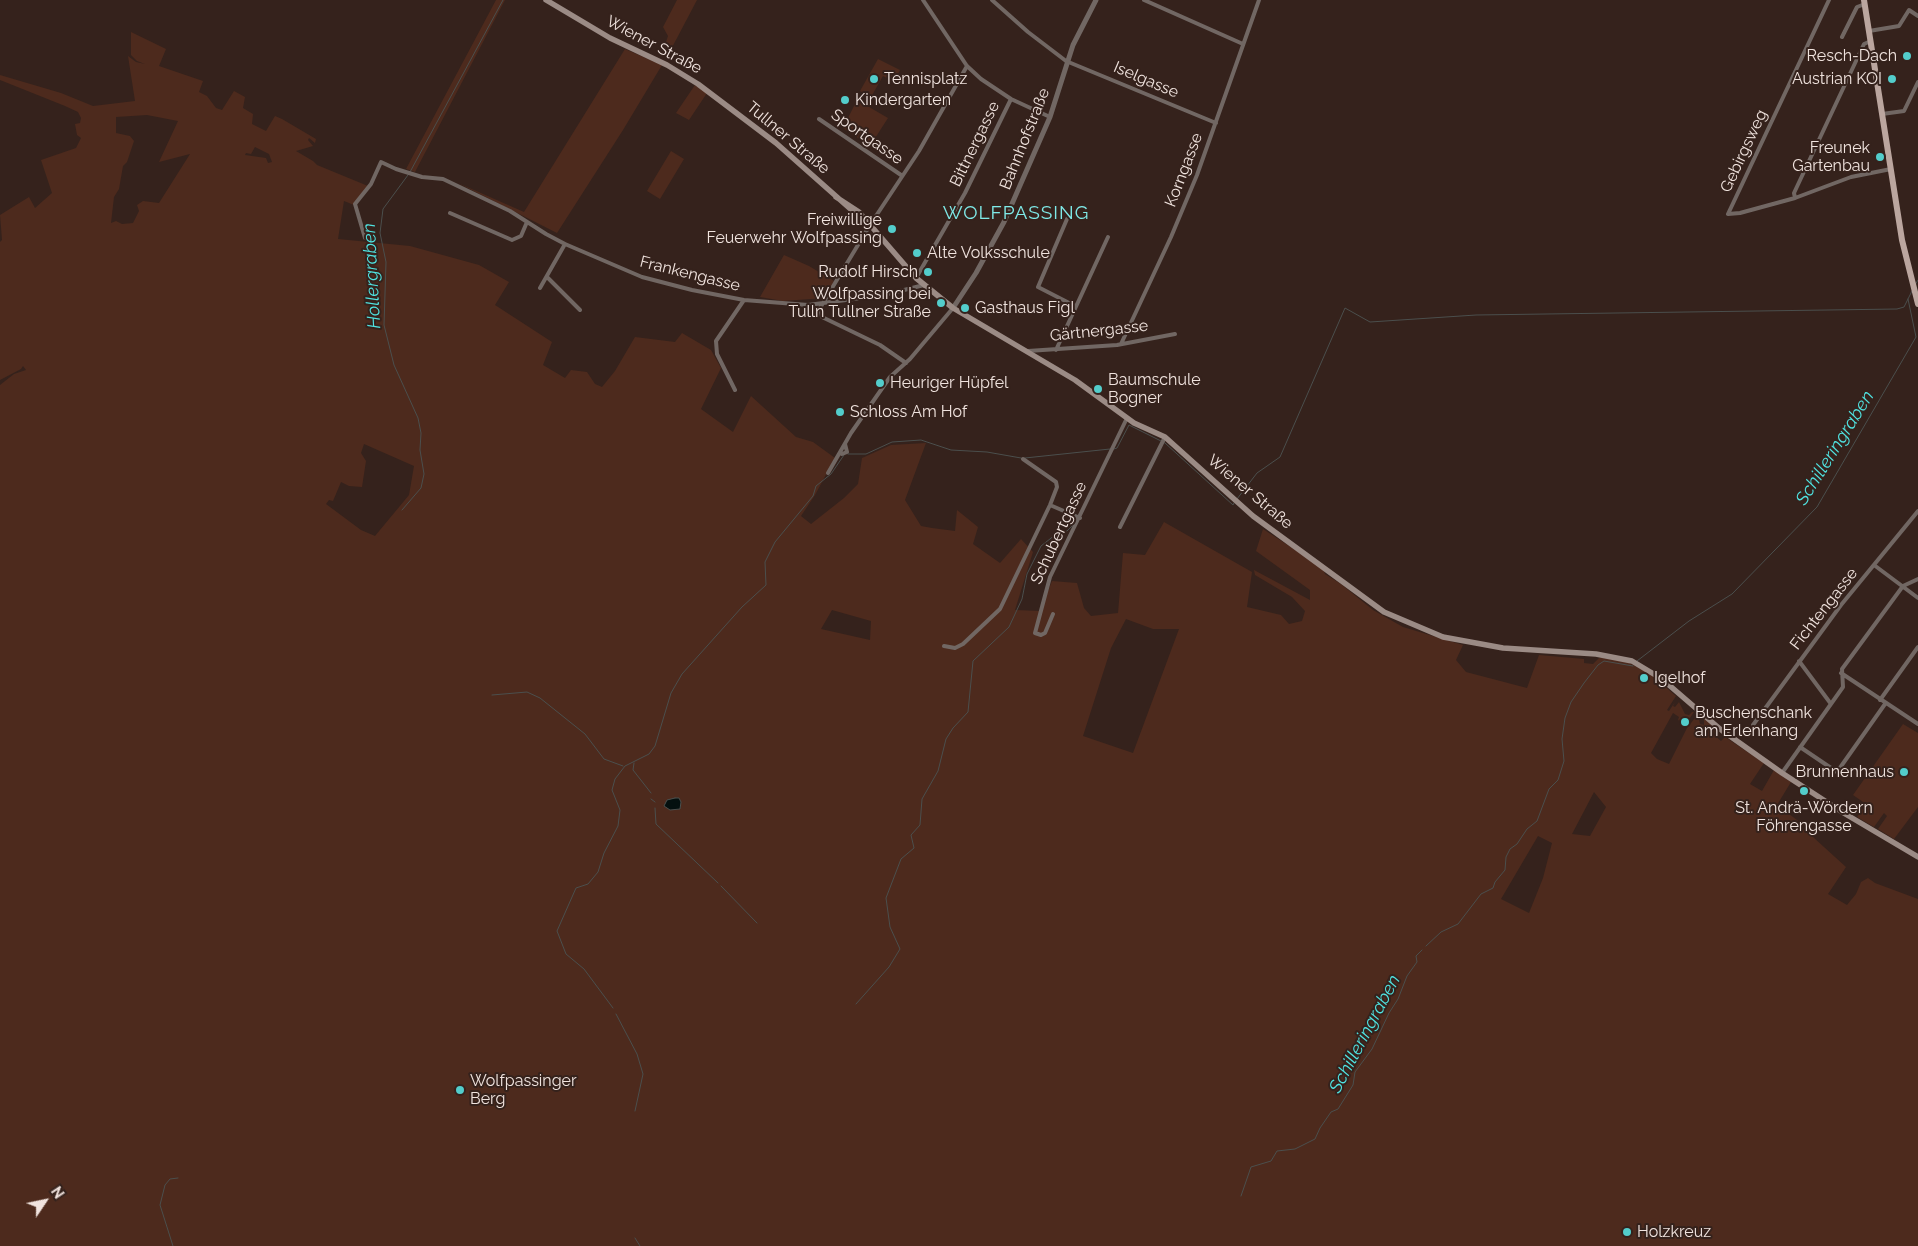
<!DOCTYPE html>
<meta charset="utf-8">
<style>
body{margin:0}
#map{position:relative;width:1918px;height:1246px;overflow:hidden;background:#35221c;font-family:Raleway,sans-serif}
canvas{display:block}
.north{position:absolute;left:20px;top:1176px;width:50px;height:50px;-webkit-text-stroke:4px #35221c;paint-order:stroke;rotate:56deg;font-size:14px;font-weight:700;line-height:20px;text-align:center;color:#f0e3de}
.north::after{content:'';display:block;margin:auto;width:18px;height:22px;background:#f0e3de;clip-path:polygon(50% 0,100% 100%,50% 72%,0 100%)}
</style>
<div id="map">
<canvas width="1918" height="1246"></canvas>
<div class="north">N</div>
</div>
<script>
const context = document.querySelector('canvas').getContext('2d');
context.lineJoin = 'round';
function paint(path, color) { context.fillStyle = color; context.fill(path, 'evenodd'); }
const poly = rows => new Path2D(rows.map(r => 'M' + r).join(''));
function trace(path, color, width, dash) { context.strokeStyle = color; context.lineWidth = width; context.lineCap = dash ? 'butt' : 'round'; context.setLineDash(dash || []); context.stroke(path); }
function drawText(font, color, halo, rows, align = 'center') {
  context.font = font + ' Raleway,sans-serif'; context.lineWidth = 4; context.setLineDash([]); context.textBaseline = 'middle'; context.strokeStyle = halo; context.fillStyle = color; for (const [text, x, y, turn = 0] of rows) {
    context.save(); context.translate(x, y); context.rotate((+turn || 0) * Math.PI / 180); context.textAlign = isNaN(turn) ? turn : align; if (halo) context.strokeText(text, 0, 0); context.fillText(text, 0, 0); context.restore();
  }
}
const green = poly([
 [496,0,505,0,415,172,406,169],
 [677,0,697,0,667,57,662,54,668,36,663,27],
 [131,32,166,49,159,66,203,81,199,92,207,96,216,108,222,110,234,91,245,97,243,108,253,114,252,124,266,131,275,116,282,119,316,139,315,143,309,138,308,140,313,146,296,151,313,161,317,165,368,186,354,205,344,201,338,239,410,246,479,265,509,282,495,305,552,342,543,365,565,378,571,370,587,372,595,384,602,387,615,371,635,337,675,342,682,333,711,350,721,368,701,409,733,432,751,396,796,437,813,442,835,458,815,495,801,516,811,524,844,498,858,484,862,458,891,445,926,443,905,500,921,526,932,528,955,531,957,510,978,527,973,544,1000,563,1021,539,1033,552,1015,610,1040,611,1052,581,1077,583,1084,608,1091,616,1118,613,1123,553,1145,555,1164,522,1252,572,1247,607,1281,615,1289,624,1302,621,1305,611,1292,597,1255,575,1254,570,1310,600,1310,590,1256,551,1263,529,1323,568,1325,574,1341,584,1373,610,1403,627,1463,645,1456,660,1466,672,1527,688,1539,655,1584,659,1584,663,1593,664,1599,658,1604,658,1627,662,1649,673,1676,696,1667,710,1669,711,1675,702,1673,706,1675,707,1679,702,1685,714,1689,715,1692,712,1694,712,1690,718,1685,718,1691,723,1698,714,1700,724,1704,725,1704,718,1717,729,1713,734,1721,741,1725,737,1764,763,1750,784,1762,791,1774,770,1791,782,1777,805,1801,823,1799,827,1813,837,1846,867,1828,894,1847,905,1856,894,1861,882,1868,878,1875,883,1918,899,1918,1246,0,1246,0,385,14,374,26,370,23,366,21,369,0,380,0,242,2,240,0,215,29,197,35,208,52,193,41,160,76,148,81,138,77,135,75,124,80,123,81,118,78,112,65,106,0,80,0,75,61,93,93,106,135,101,128,56,136,62,145,64,137,61,131,55],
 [147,115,178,121,159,162,190,154,159,203,143,201,137,205,139,211,133,223,122,224,116,221,111,223,114,197,119,189,123,166,127,162,134,141,130,136,116,133,116,117],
 [255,147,269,154,272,162,268,163,266,158,245,155,246,153,251,154],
 [364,444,414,466,409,495,375,536,361,530,326,504,329,500,333,501,341,482,349,486,362,487,366,461,361,453],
 [832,610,871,621,870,640,821,629],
 [1126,619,1153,629,1179,629,1133,753,1083,736,1111,648],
 [1673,713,1679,717,1678,720,1680,721,1682,718,1689,724,1669,764,1657,759,1651,753],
 [1594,792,1606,807,1590,836,1572,834],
 [1538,836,1552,843,1543,878,1529,913,1501,899],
 [625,49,662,65,623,130,557,233,458,183,524,212],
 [878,59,900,70,894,82,883,76,871,97,860,91],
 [695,85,707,93,689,120,676,113],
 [857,100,888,118,870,146,843,128],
 [671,151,684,159,660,199,647,191],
 [784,255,809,266,834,281,825,298,783,301,760,297],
 [1903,724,1918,733,1918,807,1894,839,1878,829,1887,816,1884,813,1874,827,1857,817,1866,804,1853,795]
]);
const water = poly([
 [675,798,679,798,681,802,680,809,670,810,664,806,667,800,675,798]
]);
const stream = poly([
 [410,172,503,0],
 [1915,285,1918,280],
 [1114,449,1117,448,1129,425,1165,443,1233,505,1234,503],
 [848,454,866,454,892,442,921,440,951,450,987,452,1021,458],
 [1025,458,1110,449],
 [1237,499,1257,473,1280,457,1345,308,1370,322,1476,315,1897,309,1904,307,1912,291],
 [402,510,421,488,424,474,420,450,421,433,418,418,394,365,384,325,386,262,380,233,383,209,408,175],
 [1637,661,1689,621,1732,594,1817,507,1916,337,1908,299],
 [492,695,527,692,540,698,585,734,604,759,623,766],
 [634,763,633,770,651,793],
 [651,799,655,802],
 [655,808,656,824,718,883],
 [721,886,757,923],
 [1426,946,1441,932,1458,924,1481,894,1493,888,1495,882,1505,870,1506,857,1510,849,1517,844,1527,829,1537,821,1549,789,1558,780,1564,761,1562,739,1565,718,1571,702,1584,683,1598,665,1604,661,1633,666],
 [856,1004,889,967,900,949,890,927,886,898,901,859,914,848,911,835,920,825,922,799,938,771,946,739,953,728,968,712,973,661,1009,627,1022,599,1027,574,1041,546,1055,535,1067,531,1074,524],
 [613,1008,584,969,566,954,557,931,576,888,588,884,598,872,604,853,618,826,620,810,612,790,615,779,625,766,649,754,655,746,671,693,682,674,742,607,766,585,765,562,775,542,813,496,816,486,831,474,844,455],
 [616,1014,637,1054,643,1074,635,1111],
 [1241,1196,1251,1167,1271,1161,1277,1151,1295,1149,1315,1139,1320,1128,1331,1112,1338,1109,1353,1085,1355,1072,1372,1049,1389,1013,1398,999,1407,976,1417,962,1416,956,1422,950],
 [635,1238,640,1246],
 [173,1246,160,1205,165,1185,170,1179,178,1178]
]);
const minor = poly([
 [923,0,967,66,981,79,1011,99,1050,117],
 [992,0,1028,32,1066,61,1216,123],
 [1144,0,1243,44],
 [1829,0,1728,214,1740,213,1795,198,1851,177,1891,169],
 [1869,31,1899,26,1909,10,1918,16],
 [1842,37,1857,7,1865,4],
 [1882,114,1904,111,1918,82],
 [819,119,901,175],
 [1795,198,1794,193,1864,44,1871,41],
 [450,213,512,240,521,236,527,222],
 [1067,219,1038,287,1075,306],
 [365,238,355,204,371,184,381,162,396,169,422,177,443,179,510,211,546,234,565,244,642,277,692,290,744,300,808,305,884,295,924,285],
 [547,277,580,310],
 [916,278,965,193,1011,99],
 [540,288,565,244],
 [1121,344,1171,237,1197,175,1259,0],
 [1056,350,1108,237],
 [1028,351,1117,345,1175,334],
 [906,363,880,345,822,317,820,308,870,225,919,151,967,66],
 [735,390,717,354,716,341,744,300],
 [840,453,842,454,847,452,845,444],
 [828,473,851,433,890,377,910,359,953,308],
 [1050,505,1080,518],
 [1120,527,1165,437],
 [1874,565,1918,598],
 [1053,614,1045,633,1041,635,1035,633,1050,577,1127,418],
 [944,646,955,648,963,644,1000,609,1050,505,1057,487,1056,482,1023,459],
 [1799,661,1831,704],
 [1841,673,1918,724],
 [1880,700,1918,647],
 [1753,725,1841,605,1918,511],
 [1800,747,1837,772,1885,704],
 [1782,773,1843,687,1842,669,1903,586,1918,579]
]);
const tertiary = poly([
 [953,308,976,273,1004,222,1050,117,1073,45,1096,0]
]);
const secondary = poly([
 [546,0,610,38,667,65,698,84,776,143,864,221],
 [836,197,859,212,916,278,953,308,1075,380,1134,423,1165,437,1253,516,1384,612,1443,637,1503,648,1596,654,1632,661,1662,679,1720,729,1782,773,1842,812,1918,857]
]);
const primary = poly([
 [1864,0,1902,240,1918,304]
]);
const markers = [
 [1907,56,5,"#53cdcb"],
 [874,79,5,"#53cdcb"],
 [1892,79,5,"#53cdcb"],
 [845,100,5,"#53cdcb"],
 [1880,157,5,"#53cdcb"],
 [892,229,5,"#53cdcb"],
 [917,253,5,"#53cdcb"],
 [928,272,5,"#53cdcb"],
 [941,303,5,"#53cdcb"],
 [965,308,5,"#53cdcb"],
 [880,383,5,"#53cdcb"],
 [1098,389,5,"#53cdcb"],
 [840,412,5,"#53cdcb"],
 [1644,678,5,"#53cdcb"],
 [1685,722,5,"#53cdcb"],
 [1904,772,5,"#53cdcb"],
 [1804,791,5,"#53cdcb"],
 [460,1090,5,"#53cdcb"],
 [1627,1232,5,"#53cdcb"]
];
const streetNames = [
 ["Wiener Straße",654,45,28],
 ["Iselgasse",1146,80,23],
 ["Sportgasse",867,137,35],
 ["Tullner Straße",788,138,40],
 ["Bahnhofstraße",1025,139,-68],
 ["Bittnergasse",975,144,-64],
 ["Gebirgsweg",1744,151,-65],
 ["Korngasse",1184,170,-69],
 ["Frankengasse",690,274,14],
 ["Gärtnergasse",1099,331,-6],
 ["Wiener Straße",1250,492,40],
 ["Schubertgasse",1059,533,-65],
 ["Fichtengasse",1824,609,-52]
];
const poiNames = [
 ["Resch-Dach",1897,56,"right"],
 ["Tennisplatz",884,79],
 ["Austrian KOI",1882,79,"right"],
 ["Kindergarten",855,100],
 ["Freunek",1870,148,"right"],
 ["Gartenbau",1870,166,"right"],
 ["Freiwillige",882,220,"right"],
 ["Feuerwehr Wolfpassing",882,238,"right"],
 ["Alte Volksschule",927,253],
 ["Rudolf Hirsch",918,272,"right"],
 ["Wolfpassing bei",931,294,"right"],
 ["Tulln Tullner Straße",931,312,"right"],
 ["Gasthaus Figl",975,308],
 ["Baumschule",1108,380],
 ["Bogner",1108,398],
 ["Heuriger Hüpfel",890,383],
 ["Schloss Am Hof",850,412],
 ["Igelhof",1654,678],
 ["Buschenschank",1695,713],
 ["am Erlenhang",1695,731],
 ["Brunnenhaus",1894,772,"right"],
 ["St. Andrä-Wördern",1804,808,"center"],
 ["Föhrengasse",1804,826,"center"],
 ["Wolfpassinger",470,1081],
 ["Berg",470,1099],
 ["Holzkreuz",1637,1232]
];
const waterNames = [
 ["Hollergraben",372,276,-93],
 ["Schilleringraben",1835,448,-58],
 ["Schilleringraben",1365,1034,-62]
];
const quarterNames = [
 ["WOLFPASSING",1016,213]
];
paint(green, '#4d2a1d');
paint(water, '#04100f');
trace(water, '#4b4f4d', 1);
trace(stream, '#4b4f4d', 1);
trace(minor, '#716763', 4);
trace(tertiary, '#716763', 5);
trace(secondary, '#9b8b85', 5.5);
trace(primary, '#bba69f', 6);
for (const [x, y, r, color] of markers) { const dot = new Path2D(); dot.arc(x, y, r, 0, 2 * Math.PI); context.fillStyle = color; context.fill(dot); trace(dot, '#35221c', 2); }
drawText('16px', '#f0e3de', '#35221c', streetNames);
drawText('16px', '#f0e3de', '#35221c', poiNames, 'left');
drawText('italic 18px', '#50e3e1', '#35221c', waterNames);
context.letterSpacing = '1px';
drawText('19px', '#7feae8', '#35221c', quarterNames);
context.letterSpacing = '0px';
</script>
